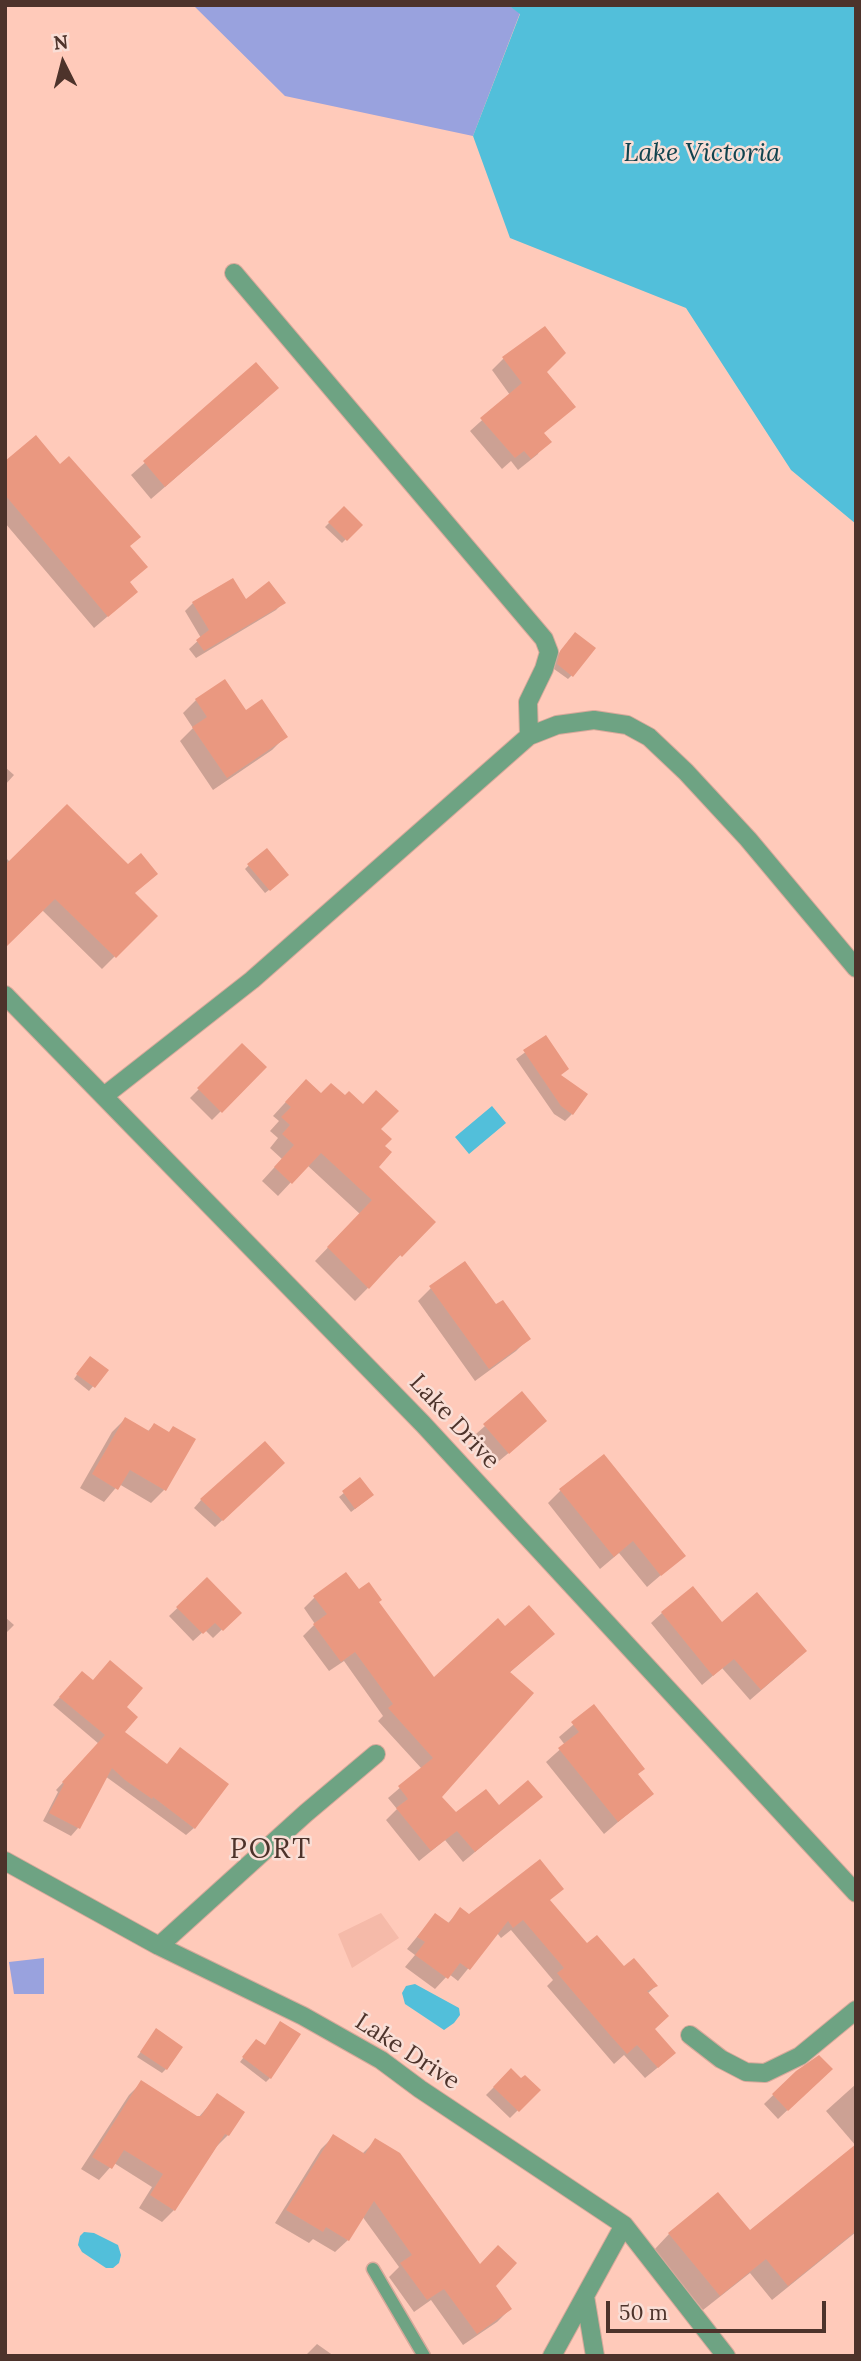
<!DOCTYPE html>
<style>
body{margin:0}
#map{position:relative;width:861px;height:2361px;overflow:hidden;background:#ffcaba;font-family:Lora,serif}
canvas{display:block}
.frame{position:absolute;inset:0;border:7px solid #4d332b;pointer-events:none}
.north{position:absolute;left:28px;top:28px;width:70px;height:70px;-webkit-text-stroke:5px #f9ded6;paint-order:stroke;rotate:354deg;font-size:19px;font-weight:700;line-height:28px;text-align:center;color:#4d332b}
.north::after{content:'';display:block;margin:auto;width:24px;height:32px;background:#4d332b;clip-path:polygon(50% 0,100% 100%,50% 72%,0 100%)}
.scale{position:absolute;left:606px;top:2301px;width:220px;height:32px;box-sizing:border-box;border:4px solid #4d332b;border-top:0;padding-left:9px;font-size:21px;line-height:24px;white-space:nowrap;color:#4d332b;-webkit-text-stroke:5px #f9ded6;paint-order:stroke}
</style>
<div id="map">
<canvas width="861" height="2361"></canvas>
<div class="frame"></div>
<div class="north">N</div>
<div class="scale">50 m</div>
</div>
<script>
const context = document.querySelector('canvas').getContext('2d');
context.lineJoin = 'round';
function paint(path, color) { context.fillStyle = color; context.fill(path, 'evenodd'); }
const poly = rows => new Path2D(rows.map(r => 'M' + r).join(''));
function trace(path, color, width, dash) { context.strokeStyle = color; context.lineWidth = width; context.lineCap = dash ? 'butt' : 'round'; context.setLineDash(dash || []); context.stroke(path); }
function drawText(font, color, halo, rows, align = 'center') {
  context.font = font + ' Lora,serif'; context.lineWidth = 5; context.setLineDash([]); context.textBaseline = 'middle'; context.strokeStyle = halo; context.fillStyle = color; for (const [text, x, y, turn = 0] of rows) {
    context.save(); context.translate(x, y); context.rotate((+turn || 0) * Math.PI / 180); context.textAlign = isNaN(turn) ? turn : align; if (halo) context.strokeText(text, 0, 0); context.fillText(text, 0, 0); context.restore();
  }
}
const built = poly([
 [381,1913,399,1938,352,1968,338,1934]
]);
const green = poly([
 [193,5,508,5,520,13,473,136,285,96],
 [44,1958,44,1994,14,1994,9,1962]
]);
const water = poly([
 [508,5,856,5,856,524,791,470,686,308,510,238,473,136,520,14],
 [492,1106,506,1123,469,1154,455,1137],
 [415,1984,459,2008,460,2015,454,2023,444,2030,405,2004,402,1993,406,1986],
 [84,2232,94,2233,118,2245,121,2255,119,2263,113,2268,106,2268,82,2252,78,2245,80,2236]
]);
const shadow = poly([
 [504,358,545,372,543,434,538,454,518,470,511,461,502,469,470,431,510,395,492,370],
 [256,365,264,401,151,499,131,475],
 [5,463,129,547,129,583,136,592,94,628,5,523],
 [344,508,360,525,342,543,325,527],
 [284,602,276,610,196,658,189,649,201,638,185,611,193,603],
 [571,638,572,675,568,679,554,669,556,657],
 [196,700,245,712,285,737,272,750,213,790,180,741,193,728,183,713],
 [5,767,14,775,5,785],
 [5,857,10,862,127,867,156,873,133,894,155,916,102,969,42,910,5,946],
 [249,865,283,879,265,893,245,869],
 [546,1037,572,1114,565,1121,554,1114,516,1059],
 [242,1046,265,1067,212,1120,190,1098],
 [293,1094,321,1096,379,1129,383,1146,376,1167,433,1222,355,1301,315,1261,360,1214,307,1165,278,1196,262,1181,282,1159,270,1148,278,1138,270,1131,279,1121,273,1116],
 [431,1288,496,1307,529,1338,516,1351,475,1381,418,1301],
 [86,1362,106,1371,89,1391,74,1379],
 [125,1419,147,1432,154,1425,164,1490,151,1503,119,1484,104,1502,80,1488,112,1432],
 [485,1426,536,1430,499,1461,476,1434],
 [283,1463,215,1527,194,1508,201,1500],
 [360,1480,368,1499,351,1512,339,1497],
 [561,1490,683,1556,647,1587,619,1553,600,1569,548,1503],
 [207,1580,239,1613,213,1638,205,1630,193,1641,169,1616],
 [359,1592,377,1602,434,1680,505,1628,541,1645,509,1673,440,1797,456,1814,499,1808,541,1797,463,1862,445,1840,419,1861,386,1820,397,1809,388,1798,422,1769,378,1721,383,1716,344,1661,329,1671,303,1636,315,1624,304,1608,315,1597],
 [662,1613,722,1624,794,1662,750,1700,722,1668,702,1685,651,1623],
 [5,1617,14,1625,5,1634],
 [74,1681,124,1707,123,1732,194,1828,186,1835,105,1776,78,1828,71,1836,43,1821,58,1792,56,1790,99,1744,53,1705],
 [594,1707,636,1775,651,1794,604,1834,546,1762,565,1745,559,1737],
 [548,1901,587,1945,656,1986,647,1994,653,2030,662,2064,645,2078,624,2055,614,2064,547,1986,553,1980,511,1930,501,1938,497,1933,458,1981,449,1974,435,1989,405,1967,415,1955,407,1949,435,1915,447,1924,461,1910,469,1916],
 [153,2035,166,2069,162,2073,137,2057],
 [253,2045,264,2047,270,2078,266,2082,240,2062],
 [831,2069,778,2119,764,2104,797,2072],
 [511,2070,521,2080,538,2090,510,2118,486,2095],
 [141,2083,198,2118,217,2096,228,2135,216,2147,174,2210,162,2222,139,2208,152,2187,114,2163,99,2180,81,2169,129,2095],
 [856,2084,856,2146,826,2111],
 [333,2137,362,2154,376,2140,510,2309,497,2322,463,2345,431,2300,414,2312,389,2277,399,2267,362,2216,348,2240,335,2252,313,2239,309,2243,275,2223,321,2149],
 [856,2146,856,2232,772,2300,750,2273,703,2310,654,2250,669,2234,749,2233],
 [317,2344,334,2356,305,2356]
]);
const building = poly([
 [545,326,566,353,547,372,576,407,544,433,552,442,531,459,524,451,515,458,480,418,522,383,502,357],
 [256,362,279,388,165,487,143,461],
 [36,435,60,464,69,456,141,537,130,546,148,567,130,582,138,592,108,617,5,495,5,461],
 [344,506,363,525,347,541,328,522],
 [233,578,246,599,269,581,286,603,204,651,196,640,209,630,192,602],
 [575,632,596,648,573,677,557,664,560,651],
 [225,679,246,710,262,699,288,737,227,778,192,727,207,717,195,699],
 [67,804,128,864,141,853,158,874,135,893,158,916,116,958,55,899,5,948,5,865],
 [267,848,289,875,270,891,247,864],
 [546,1035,569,1069,561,1075,588,1094,573,1115,561,1106,523,1050],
 [242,1043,267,1067,222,1113,197,1088],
 [306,1079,321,1093,331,1083,345,1095,349,1091,363,1104,376,1090,399,1111,381,1129,392,1139,385,1146,392,1152,379,1167,436,1222,402,1257,400,1255,369,1289,327,1247,372,1200,321,1153,292,1184,274,1167,294,1145,282,1134,290,1125,281,1117,291,1107,285,1102],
 [465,1261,496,1304,503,1300,531,1339,489,1369,429,1286],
 [90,1356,109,1370,95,1388,76,1374],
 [522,1391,547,1421,509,1454,483,1424],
 [125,1417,149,1431,154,1423,169,1432,173,1426,196,1439,166,1491,130,1470,118,1490,92,1474],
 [265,1441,285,1463,223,1521,200,1499],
 [604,1454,686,1556,661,1576,633,1541,614,1557,559,1489],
 [360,1477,374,1495,355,1509,342,1491],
 [346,1572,359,1589,369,1582,382,1600,379,1602,434,1677,498,1618,505,1626,529,1605,555,1634,510,1672,534,1693,442,1797,456,1812,486,1789,499,1805,528,1780,543,1797,475,1852,457,1831,431,1851,396,1808,408,1799,398,1786,433,1758,388,1708,393,1704,355,1652,341,1662,313,1624,327,1614,313,1596],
 [207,1577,242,1613,223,1631,215,1623,203,1634,176,1607],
 [693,1586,722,1622,757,1592,807,1651,761,1690,734,1659,713,1676,661,1612],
 [110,1660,143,1688,127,1707,138,1717,125,1732,167,1764,180,1747,229,1784,195,1829,153,1797,152,1799,125,1780,112,1768,80,1829,49,1813,64,1784,62,1782,105,1735,59,1697,82,1671,93,1680],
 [594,1704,645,1769,638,1774,654,1794,618,1822,558,1748,579,1732,571,1722],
 [540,1859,564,1889,550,1900,587,1943,597,1935,624,1966,634,1958,658,1986,647,1991,669,2016,655,2029,676,2053,658,2068,637,2045,627,2054,609,2034,557,1973,564,1968,523,1920,513,1928,508,1921,470,1970,460,1963,448,1979,415,1955,425,1942,417,1937,435,1913,449,1923,460,1907,469,1914],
 [280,2021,301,2034,271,2079,242,2057,256,2039,265,2045],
 [156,2028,183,2047,167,2070,140,2052],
 [819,2055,833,2069,788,2111,772,2094,796,2071],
 [511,2068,521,2078,525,2075,541,2090,519,2112,493,2087],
 [141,2080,197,2116,201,2116,217,2093,245,2112,229,2136,225,2134,175,2211,150,2195,163,2174,124,2150,112,2169,92,2157],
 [333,2134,365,2154,375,2138,400,2153,480,2264,498,2245,517,2263,496,2286,512,2309,477,2334,444,2289,427,2300,400,2263,412,2255,374,2201,349,2241,326,2227,323,2232,286,2210],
 [856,2144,856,2231,788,2286,766,2259,720,2296,668,2233,718,2192,750,2230]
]);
const service = poly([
 [373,2269,424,2356]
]);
const minor = poly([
 [234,273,544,639,549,652,544,669,528,702,529,736],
 [5,995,423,1424,856,1893],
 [104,1096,252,980,529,736,557,725,594,720,627,725,649,737,686,772,748,839,856,968],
 [5,1861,159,1946,303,2016,381,2060,420,2089,624,2225,726,2356],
 [159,1946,306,1813,376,1754],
 [690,2035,721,2059,746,2072,765,2073,800,2056,856,2010],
 [585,2296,595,2356],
 [552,2356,624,2225]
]);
const streetNames = [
 ["Lake Drive",454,1422,47],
 ["Lake Drive",407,2052,33]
];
const waterNames = [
 ["Lake Victoria",702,154]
];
const quarterNames = [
 ["PORT",271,1850]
];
paint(built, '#f5baa9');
paint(green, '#99a2de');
paint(water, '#52bfda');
paint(shadow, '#0003');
paint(building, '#ea9880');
trace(service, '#d8a99b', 15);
trace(minor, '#d8a99b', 20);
trace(service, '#6ea383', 12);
trace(minor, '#6ea383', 18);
drawText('24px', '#4d332b', '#f9ded6', streetNames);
drawText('italic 26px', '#12434e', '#f9ded6', waterNames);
context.letterSpacing = '2px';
drawText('28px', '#4d332b', '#f9ded6', quarterNames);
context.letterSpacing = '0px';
</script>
